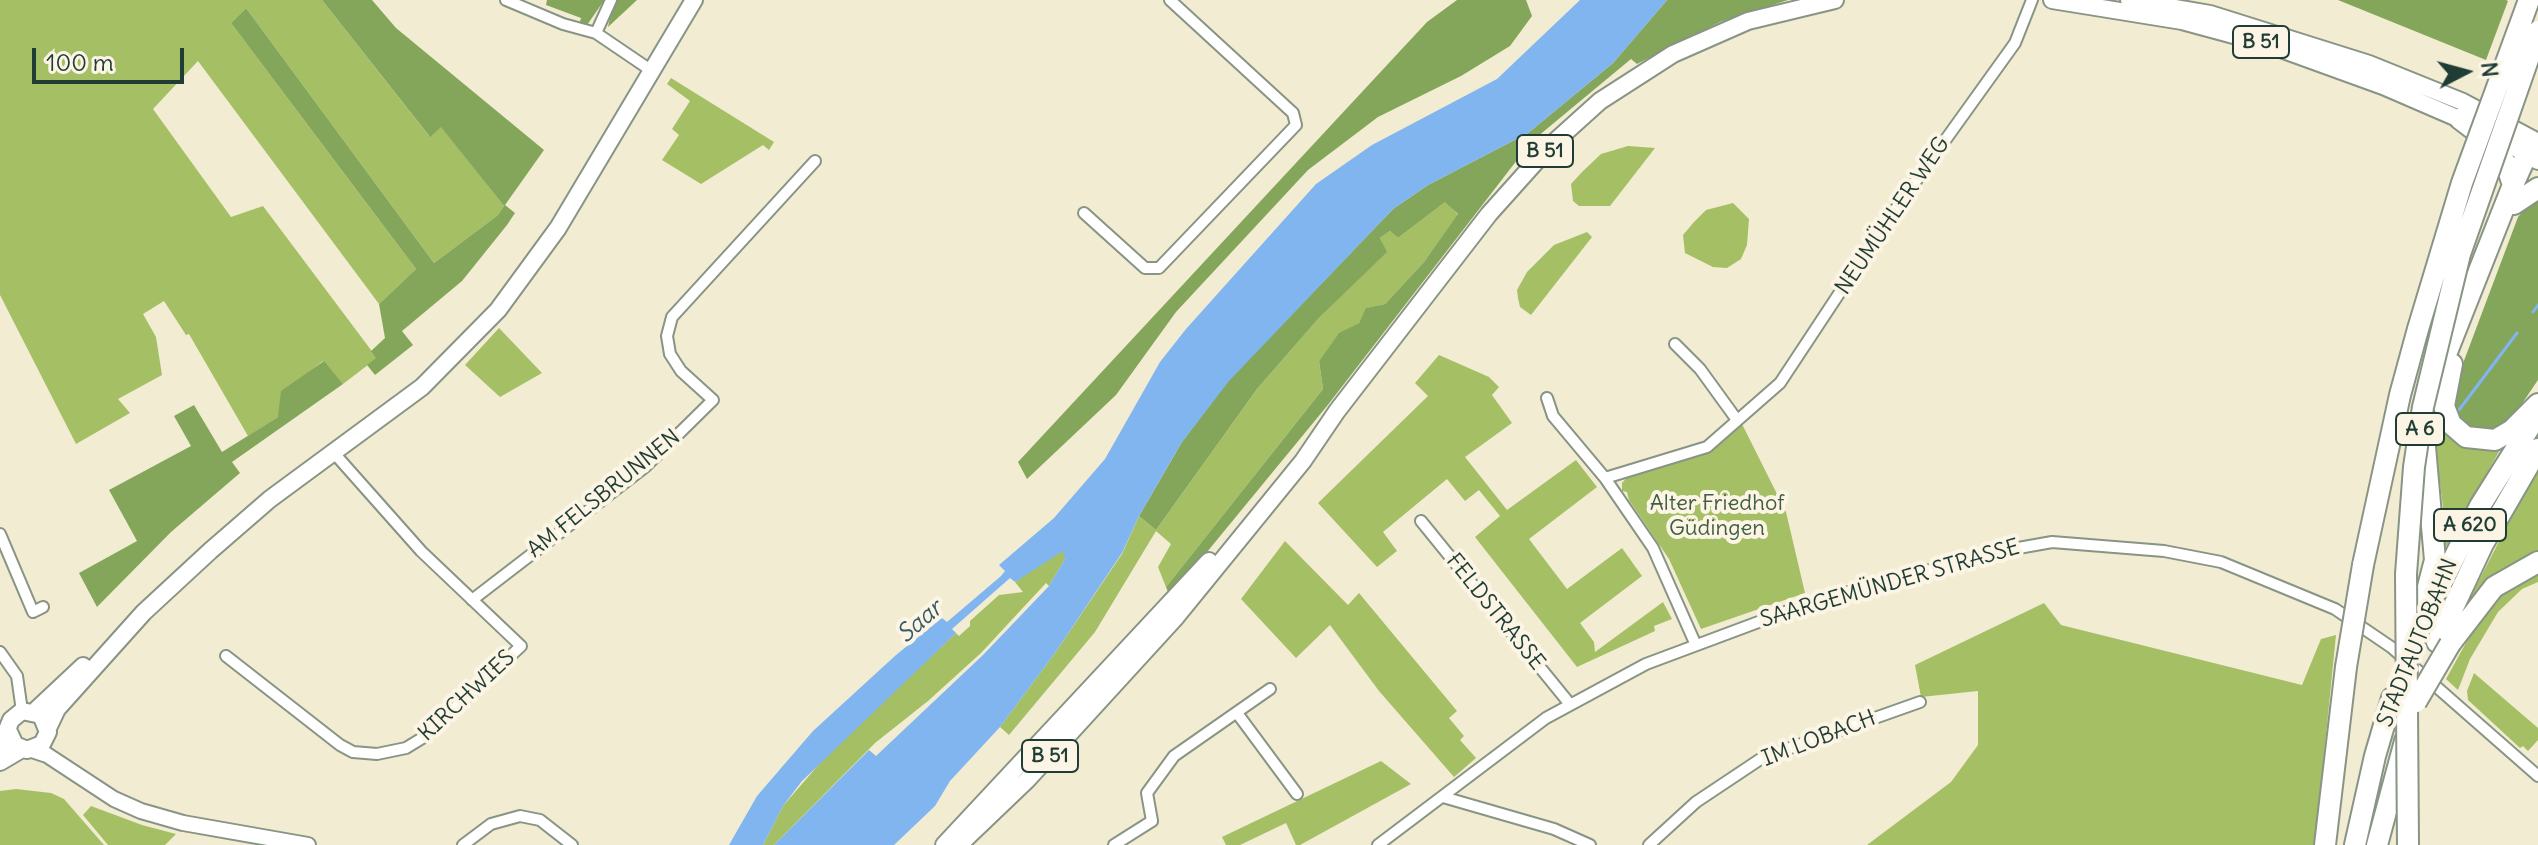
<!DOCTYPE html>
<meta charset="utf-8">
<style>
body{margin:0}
#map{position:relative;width:2538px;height:845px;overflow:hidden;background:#f2ecd3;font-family:Delius,sans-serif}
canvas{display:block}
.north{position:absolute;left:2426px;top:32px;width:80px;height:80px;-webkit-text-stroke:6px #fcf5e5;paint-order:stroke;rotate:84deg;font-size:22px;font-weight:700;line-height:32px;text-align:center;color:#1f3d34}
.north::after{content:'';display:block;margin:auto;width:28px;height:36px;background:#1f3d34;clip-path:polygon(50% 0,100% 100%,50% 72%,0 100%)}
.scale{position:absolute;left:32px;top:48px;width:152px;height:36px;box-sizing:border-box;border:4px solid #1f3d34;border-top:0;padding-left:10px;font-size:24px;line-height:28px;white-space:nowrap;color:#1f3d34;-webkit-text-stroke:6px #fcf5e5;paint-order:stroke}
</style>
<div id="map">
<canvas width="2538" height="845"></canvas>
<div class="north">N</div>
<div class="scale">100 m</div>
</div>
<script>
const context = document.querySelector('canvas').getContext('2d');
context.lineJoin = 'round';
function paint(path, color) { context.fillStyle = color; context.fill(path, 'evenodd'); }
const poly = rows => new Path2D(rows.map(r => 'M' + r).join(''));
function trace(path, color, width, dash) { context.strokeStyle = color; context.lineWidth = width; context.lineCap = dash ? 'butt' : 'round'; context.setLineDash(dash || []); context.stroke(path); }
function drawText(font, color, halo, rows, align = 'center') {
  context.font = font + ' Delius,sans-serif'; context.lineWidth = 8; context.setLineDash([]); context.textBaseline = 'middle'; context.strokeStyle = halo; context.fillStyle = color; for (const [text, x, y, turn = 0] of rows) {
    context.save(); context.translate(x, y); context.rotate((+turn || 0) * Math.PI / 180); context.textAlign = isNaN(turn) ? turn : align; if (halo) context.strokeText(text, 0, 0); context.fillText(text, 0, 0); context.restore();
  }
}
const green = poly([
 [0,0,322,0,429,136,441,126,504,206,498,215,434,263,246,8,231,23,416,269,379,304,198,61,153,109,231,217,263,206,377,358,343,384,323,361,304,376,278,417,248,436,189,334,186,335,164,301,143,314,156,337,162,375,118,399,130,413,76,444,0,295],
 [671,78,774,142,769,150,763,145,701,184,662,160,679,135,672,129,690,101,667,84],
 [1628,146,1655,148,1610,206,1579,206,1573,201,1571,184,1582,172,1601,154],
 [1446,201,1458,215,1424,262,1385,304,1367,308,1359,323,1339,334,1319,361,1323,389,1166,587,1158,567,1171,544,1156,531,1095,632,1009,735,1000,727,1055,653,1122,554,1139,516,1156,530,1257,389,1319,318,1386,252,1380,238,1390,231,1398,238],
 [1733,203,1749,219,1747,245,1741,259,1727,268,1713,267,1685,253,1683,235,1694,222,1706,210],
 [1587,232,1592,237,1531,315,1520,307,1518,298,1517,290,1527,272,1554,245],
 [499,328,542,373,500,397,465,365],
 [1439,355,1489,377,1499,387,1492,395,1512,423,1465,457,1507,510,1576,460,1597,487,1529,539,1567,589,1622,548,1642,576,1580,623,1594,642,1595,652,1663,602,1672,619,1654,626,1655,631,1577,667,1475,537,1500,516,1479,490,1465,501,1447,479,1383,532,1397,551,1377,567,1318,503,1428,396,1415,383],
 [2421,372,2445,424,2502,446,2442,554,2444,515,2438,467,2430,431,2415,399],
 [1741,422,1786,512,1805,593,1701,629,1669,559,1629,500,1627,492,1622,491,1622,483,1630,474,1706,452],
 [2538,470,2538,556,2462,614,2518,504],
 [1285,541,1348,605,1359,593,1457,711,1449,718,1464,736,1460,740,1476,758,1454,777,1379,691,1330,625,1296,658,1241,599],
 [1060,550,1065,552,1065,559,1049,586,1046,583,981,653,928,701,875,743,774,845,763,845,783,806,826,756,956,633,959,636,970,626,970,621,999,595,1023,592,1015,582],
 [2538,569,2538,582,2522,589,2498,612,2470,659,2458,690,2446,679,2489,601],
 [2044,603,2061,625,2302,685,2321,639,2336,635,2315,845,1867,845,1951,782,1978,745,1978,691,1921,697,1915,665],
 [2474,673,2538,728,2538,740,2528,751,2523,746,2520,748,2468,700,2467,691],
 [1381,761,1411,784,1300,845,1296,845,1286,823,1240,845,1226,845,1222,837],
 [16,789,51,793,64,799,104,845,0,845,0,791],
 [91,806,142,825,176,834,165,845,108,845,83,815]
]);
const forest = poly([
 [322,0,372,0,396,28,544,150,505,205,515,213,507,225,462,281,402,331,413,345,375,375,367,365,376,358,371,351,385,338,379,304,416,269,231,23,246,8,434,263,498,215,504,206,441,127,430,137],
 [547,0,637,0,608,27,612,9,603,2,587,25,579,25,581,18,546,5],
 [1457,0,1526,0,1532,16,1510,46,1461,76,1378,117,1308,170,1176,312,1116,395,1027,479,1018,462,1427,22],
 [1667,0,1788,0,1720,22,1637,64,1631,59,1531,142,1327,406,1170,597,1166,587,1323,389,1319,361,1339,333,1359,323,1366,308,1385,304,1424,262,1458,214,1445,202,1398,238,1390,231,1380,238,1387,252,1319,318,1257,389,1156,530,1139,516,1182,442,1228,381,1393,209,1428,185,1528,133,1613,63],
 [2338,0,2506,0,2508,1,2486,60],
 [2538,193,2538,380,2513,417,2502,426,2476,431,2460,421,2453,402,2456,382,2518,217],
 [324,361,343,384,232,462,240,473,171,532,97,607,79,573,137,541,109,490,191,446,174,416,194,405,222,452,278,417,281,391]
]);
const water = poly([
 [1580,0,1667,0,1613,63,1528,133,1428,185,1393,209,1229,381,1182,442,1139,516,1122,553,1055,653,1000,727,950,781,935,806,894,845,774,845,869,750,876,756,983,655,1049,586,1065,559,1063,551,1015,582,1010,578,952,629,956,633,802,781,783,806,763,845,729,845,757,796,813,731,896,655,942,618,947,622,1001,576,1005,571,999,565,1054,518,1105,459,1160,362,1186,329,1316,184,1372,145,1497,79]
]);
const stream = poly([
 [2533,312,2538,305],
 [2459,410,2517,333]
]);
const minor = poly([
 [506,0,563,24,596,33,652,71],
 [596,33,611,0],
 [1084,213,1145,268,1159,268,1296,125,1293,113,1170,0],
 [1675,344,1700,369,1737,420],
 [1547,398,1553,416,1605,478,1653,548,1695,643],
 [1605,478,1707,447,1780,383,1885,224,2015,43,2032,0],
 [1421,521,1569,703],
 [0,534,33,612,43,607],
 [472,600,645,467,713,400,681,371,670,354,667,336,672,317,815,161],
 [0,652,17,676,22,711],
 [226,656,340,745,353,752,377,754,406,748,424,737,521,646,421,551,334,453],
 [1237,713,1297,794],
 [1443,797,1554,829,1590,845],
 [463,845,491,824,520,816,540,820,572,845],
 [1114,845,1152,821,1147,793,1174,756,1270,689],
 [1378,845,1546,718,1646,664,1812,602,1996,552,2052,542,2164,551,2221,562,2335,609,2391,647,2538,776],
 [1649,845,1696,802,1762,758,1920,702]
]);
const secondary = poly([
 [32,750,47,755,114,799,141,811,183,823,308,845]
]);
const primary = poly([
 [2052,0,2182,21,2267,44,2383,86,2471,124],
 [2129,0,2210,14,2369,64,2463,102,2538,142],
 [2492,134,2538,161],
 [35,711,83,666],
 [48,728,57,709,144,612,210,551,270,499,422,387,498,310,558,228,694,0],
 [0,747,11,720,22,711,41,715,48,732,42,744,27,750,15,745,8,730],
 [0,762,22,749],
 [944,845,1209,561],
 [959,845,1027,780,1176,617,1303,461,1337,411,1489,214,1549,147,1600,101,1673,54,1748,21,1835,0]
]);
const motorway = poly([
 [2460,119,2493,144,2506,164,2513,185],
 [2514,204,2538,188],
 [2452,364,2444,406,2451,424,2466,437,2495,440,2512,430,2538,404],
 [2437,377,2513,185,2527,154,2538,144],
 [2363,565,2400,395,2418,329],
 [2438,590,2480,506,2534,420],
 [2437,642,2483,544,2538,449],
 [2413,644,2435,560,2424,436],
 [2450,644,2494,587,2538,562],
 [2325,845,2346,667],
 [2355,845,2375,756,2392,698],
 [2377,845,2405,741]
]);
const motorwayBridge = poly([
 [2418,329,2462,183,2529,0],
 [2346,667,2363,565],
 [2416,702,2450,644],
 [2408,845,2406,574,2414,467,2423,407,2460,254,2538,31]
]);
const shields = [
 [2261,42,56],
 [1545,151,56],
 [2420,429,48],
 [2470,525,72],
 [1050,756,56]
];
const shieldNames = [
 ["B 51",2261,42],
 ["B 51",1545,151],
 ["A 6",2420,429],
 ["A 620",2470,525],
 ["B 51",1050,756]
];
const streetNames = [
 ["NEUMÜHLER WEG",1893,216,-56],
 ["AM FELSBRUNNEN",604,494,-39],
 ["SAARGEMÜNDER STRASSE",1890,584,-16],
 ["FELDSTRASSE",1495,612,51],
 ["STADTAUTOBAHN",2418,643,-68],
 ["KIRCHWIES",467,696,-43],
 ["IM LOBACH",1819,739,-21]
];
const parkNames = [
 ["Alter Friedhof",1717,504],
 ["Güdingen",1717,529]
];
const waterNames = [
 ["Saar",920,622,-41]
];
paint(green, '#a5bf65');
paint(forest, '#84a65a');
paint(water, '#81b5ef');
trace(stream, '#81b5ef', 3);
trace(minor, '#889484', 14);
trace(secondary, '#889484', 18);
trace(primary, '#889484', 20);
trace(motorway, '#889484', 24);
trace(minor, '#fff', 10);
trace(secondary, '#fff', 14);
trace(primary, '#fff', 16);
trace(motorway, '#fff', 20);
trace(motorwayBridge, '#889484', 24, []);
trace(motorwayBridge, '#fff', 20);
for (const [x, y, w] of shields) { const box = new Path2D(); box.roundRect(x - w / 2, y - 16, w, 32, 6); context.fillStyle = '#fcf5e5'; context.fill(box); trace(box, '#1f3d34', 2); }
drawText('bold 20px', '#1f3d34', null, shieldNames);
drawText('22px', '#1f3d34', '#fcf5e5', streetNames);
drawText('22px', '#405e40', '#fcf5e5', parkNames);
drawText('italic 24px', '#385b63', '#fcf5e5', waterNames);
</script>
